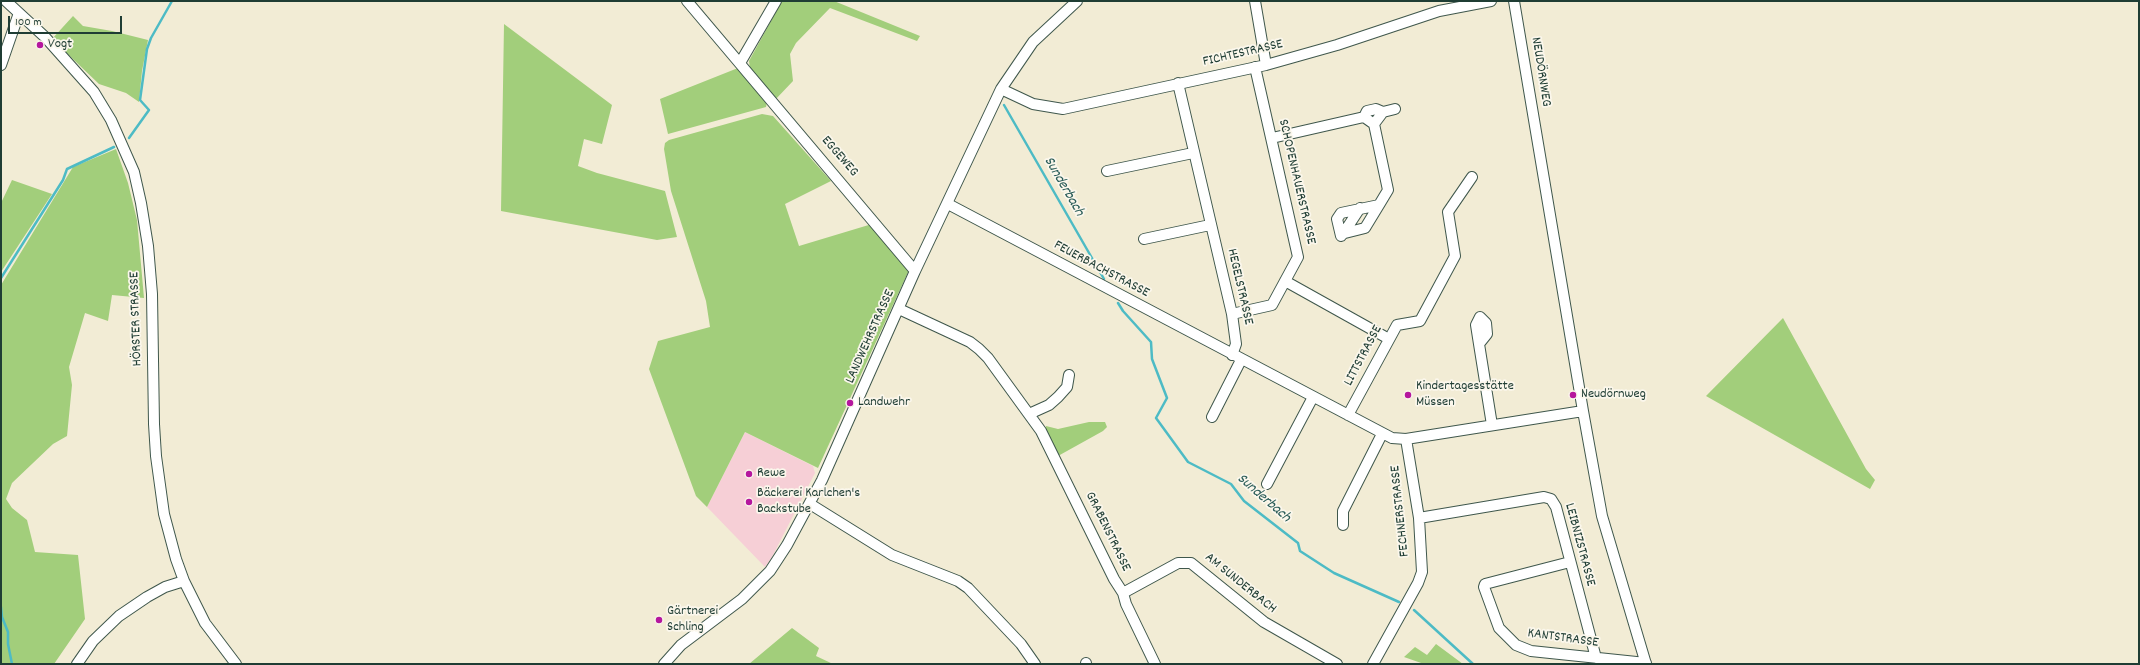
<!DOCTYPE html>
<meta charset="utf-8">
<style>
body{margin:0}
#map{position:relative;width:2140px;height:665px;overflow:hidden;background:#f2ecd5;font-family:Dekko,sans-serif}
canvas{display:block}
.frame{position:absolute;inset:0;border:2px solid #1f3d34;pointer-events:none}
.scale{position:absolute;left:8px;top:16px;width:114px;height:18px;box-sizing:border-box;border:2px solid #1f3d34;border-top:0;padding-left:5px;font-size:12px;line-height:14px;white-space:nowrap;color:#1f3d34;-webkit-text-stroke:3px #fbf7ec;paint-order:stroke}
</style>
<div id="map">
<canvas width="2140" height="665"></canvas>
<div class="frame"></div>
<div class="scale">100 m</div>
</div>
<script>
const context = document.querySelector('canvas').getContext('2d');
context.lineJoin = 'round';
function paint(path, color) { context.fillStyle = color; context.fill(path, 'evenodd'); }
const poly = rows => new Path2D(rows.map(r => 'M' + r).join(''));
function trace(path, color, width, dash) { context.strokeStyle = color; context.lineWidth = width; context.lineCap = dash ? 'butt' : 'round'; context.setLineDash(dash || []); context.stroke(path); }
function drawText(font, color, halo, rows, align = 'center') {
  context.font = font + ' Dekko,sans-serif'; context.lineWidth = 3.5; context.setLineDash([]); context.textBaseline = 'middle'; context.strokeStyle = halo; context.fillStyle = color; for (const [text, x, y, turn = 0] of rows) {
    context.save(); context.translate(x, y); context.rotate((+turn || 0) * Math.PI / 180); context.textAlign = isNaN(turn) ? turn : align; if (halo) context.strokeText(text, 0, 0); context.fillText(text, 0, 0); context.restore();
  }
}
const built = poly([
 [745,432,813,466,815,473,772,557,765,567,707,507]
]);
const green = poly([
 [782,1,834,1,920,36,917,41,830,8,796,43,790,54,793,81,775,100,750,69,749,61],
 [73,16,83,26,112,31,148,40,142,71,139,102,126,93,99,84,52,39],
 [504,24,612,105,602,144,584,139,578,166,597,173,665,191,677,237,657,240,501,211],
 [738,68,767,102,766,107,668,134,660,99],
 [762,114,773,116,831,181,785,204,799,246,872,224,909,270,818,468,745,432,707,507,696,496,649,369,658,341,710,327,706,301,671,191,664,149,665,143,669,140],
 [116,149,128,183,137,220,144,298,112,295,108,321,85,313,69,367,72,385,67,436,53,444,12,483,6,499,12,508,27,520,35,552,78,555,85,619,54,664,1,664,1,285,73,167],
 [12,180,52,194,1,272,1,203],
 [1783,318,1866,469,1875,480,1870,489,1706,396],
 [1089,422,1105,422,1107,427,1103,431,1058,456,1045,434,1046,426,1058,429],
 [792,628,819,648,816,656,833,664,749,664],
 [1436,644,1463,664,1424,664,1404,657,1415,647,1427,655]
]);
const stream = poly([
 [1004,105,1104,279],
 [129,138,149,110,140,100,147,49,151,38,172,1],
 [1,278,63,180,67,169,114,147],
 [1118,303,1123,311,1151,342,1152,359,1167,398,1156,418,1188,462,1231,484,1244,501,1298,543,1300,551,1334,573,1399,602],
 [1,607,2,617,8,632,8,644,12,664],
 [1414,610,1473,664]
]);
const minor = poly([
 [6,1,45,37,94,92,111,120,134,172,141,203,148,246,152,294,154,424,156,456,164,514,176,559,184,581,205,623,236,664],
 [687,1,915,271],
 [1255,1,1266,65],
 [1514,1,1583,411,1602,516,1646,664],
 [740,63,776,1],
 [1,65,19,13],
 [1178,83,1232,314,1236,344,1232,355],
 [1001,89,1033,104,1063,109,1266,65,1337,45,1439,11,1491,1],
 [1364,117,1367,111,1376,109,1383,112],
 [1272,138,1364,117,1374,124,1383,112,1395,109],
 [1107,171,1193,153],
 [948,204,1392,438,1406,439,1583,411],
 [1341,234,1365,228,1379,205],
 [1343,234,1360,208],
 [1341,236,1337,219,1341,213,1379,205,1388,190,1374,124],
 [1144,239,1210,225],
 [1285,281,1389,339],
 [899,309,970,342,979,349,988,358,1041,431,1114,579,1123,593,1126,604,1155,664],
 [1232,314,1272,305,1298,257,1255,67],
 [1479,344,1487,334,1486,323,1480,317,1476,325,1479,344,1492,425],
 [1029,414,1049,405,1058,397,1067,387,1069,375],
 [1348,415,1397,325,1420,321,1455,256,1448,212,1472,177],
 [1212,417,1241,360],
 [1267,484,1313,397],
 [810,504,892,555,958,581,968,588,1021,644,1035,664],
 [1419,518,1544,497,1551,499,1556,507,1596,658],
 [1343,525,1343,511,1382,434],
 [1570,562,1485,584,1484,587,1499,628,1516,645,1531,651,1646,663],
 [1123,593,1178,563,1191,563,1264,622,1337,664],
 [1086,663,1086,664],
 [77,664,93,641,119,616,147,597,165,587,184,581],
 [664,664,681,645,742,599,770,571,787,545,822,480,915,271,1001,89,1033,42,1077,1],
 [1373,664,1418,583,1422,572,1419,518,1406,439]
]);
const markers = [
 [40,45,4,"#b5179e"],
 [1408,395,4,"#b5179e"],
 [1573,395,4,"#b5179e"],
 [850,403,4,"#b5179e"],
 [749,474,4,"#b5179e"],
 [749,502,4,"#b5179e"],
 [659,620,4,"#b5179e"]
];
const poiNames = [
 ["Vogt",48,45],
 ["Kindertagesstätte",1416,387],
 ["Müssen",1416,403],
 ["Neudörnweg",1581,395],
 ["Landwehr",858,403],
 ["Rewe",757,474],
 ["Bäckerei Karlchen's",757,494],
 ["Backstube",757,510],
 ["Gärtnerei",667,612],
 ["Schling",667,628]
];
const streetNames = [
 ["FICHTESTRASSE",1243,54,-13],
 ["NEUDÖRNWEG",1540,72,81],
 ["EGGEWEG",839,157,49],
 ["SCHOPENHAUERSTRASSE",1296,182,77],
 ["FEUERBACHSTRASSE",1101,270,28],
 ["HEGELSTRASSE",1239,287,77],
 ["HÖRSTER STRASSE",137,319,-92],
 ["LANDWEHRSTRASSE",871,337,-66],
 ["LITTSTRASSE",1364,356,-62],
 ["FECHNERSTRASSE",1401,511,-96],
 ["GRABENSTRASSE",1107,532,64],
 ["LEIBNIZSTRASSE",1579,545,75],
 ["AM SUNDERBACH",1240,584,39],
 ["KANTSTRASSE",1563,639,8]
];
const waterNames = [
 ["Sunderbach",1063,187,60],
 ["Sunderbach",1263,499,41]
];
paint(built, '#f6cfd6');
paint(green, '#a2ce7b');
trace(stream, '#4dbbc5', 2.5);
trace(minor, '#3f574c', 12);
trace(minor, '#fff', 10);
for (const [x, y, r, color] of markers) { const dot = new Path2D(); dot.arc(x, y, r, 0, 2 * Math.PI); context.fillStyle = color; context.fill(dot); trace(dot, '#fbf7ec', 1.5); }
drawText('14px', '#1f3d34', '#fbf7ec', poiNames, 'left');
drawText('14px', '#1f3d34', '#fbf7ec', streetNames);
drawText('italic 15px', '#2a5c58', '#fbf7ec', waterNames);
</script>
